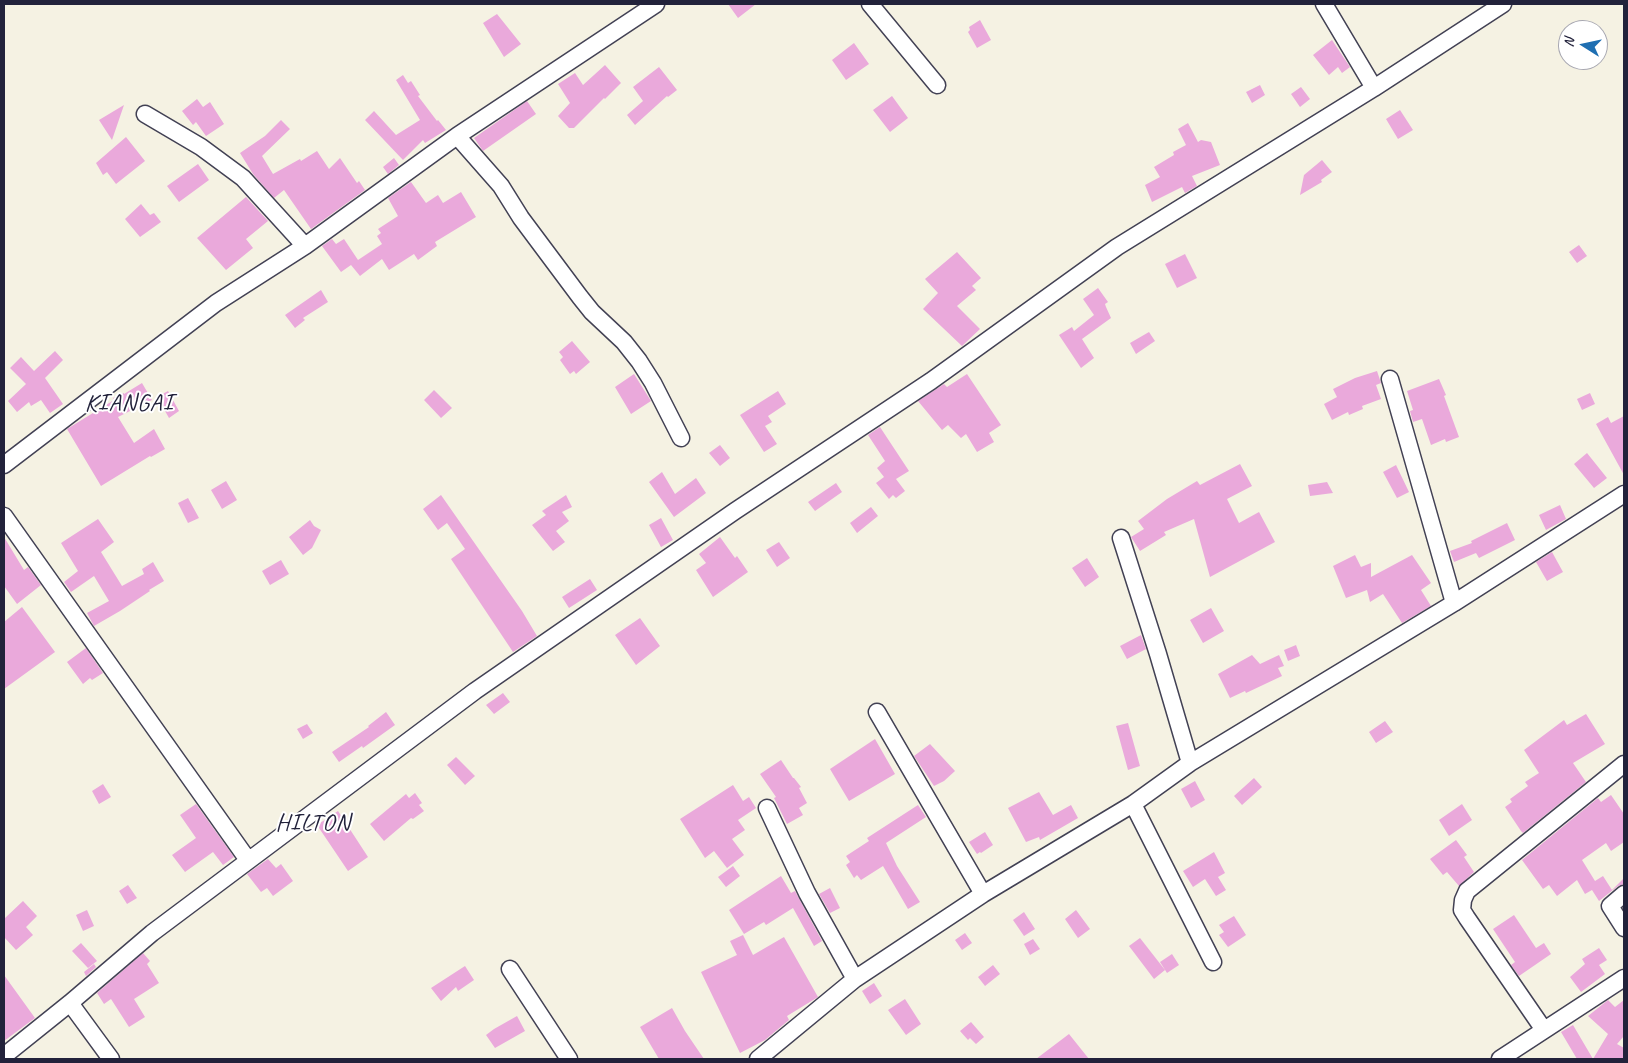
<!DOCTYPE html>
<style>
body{margin:0}
#map{position:relative;width:1628px;height:1063px;overflow:hidden;background:#f5f2e3;font-family:Caveat,sans-serif}
canvas{display:block}
.frame{position:absolute;inset:0;border:5px solid #22223b;pointer-events:none}
.north{position:absolute;left:1558px;top:20px;width:50px;height:50px;box-sizing:border-box;background:#fff;border:1px solid #a7a7b1;border-radius:50%;rotate:280deg;font-size:14px;font-weight:700;line-height:20px;text-align:center;color:#22223b}
.north::after{content:'';display:block;margin:auto;width:18px;height:22px;background:#1f6fb2;clip-path:polygon(50% 0,100% 100%,50% 72%,0 100%)}
</style>
<div id="map">
<canvas width="1628" height="1063"></canvas>
<div class="frame"></div>
<div class="north">N</div>
</div>
<script>
const context = document.querySelector('canvas').getContext('2d');
context.lineJoin = 'round';
function paint(path, color) { context.fillStyle = color; context.fill(path, 'evenodd'); }
const poly = rows => new Path2D(rows.map(r => 'M' + r).join(''));
function trace(path, color, width, dash) { context.strokeStyle = color; context.lineWidth = width; context.lineCap = dash ? 'butt' : 'round'; context.setLineDash(dash || []); context.stroke(path); }
function drawText(font, color, halo, rows, align = 'center') {
  context.font = font + ' Caveat,sans-serif'; context.lineWidth = 4; context.setLineDash([]); context.textBaseline = 'middle'; context.strokeStyle = halo; context.fillStyle = color; for (const [text, x, y, turn = 0] of rows) {
    context.save(); context.translate(x, y); context.rotate((+turn || 0) * Math.PI / 180); context.textAlign = isNaN(turn) ? turn : align; if (halo) context.strokeText(text, 0, 0); context.fillText(text, 0, 0); context.restore();
  }
}
const building = poly([
 [728,4,756,4,738,18],
 [497,14,521,44,504,57,483,23],
 [980,20,991,40,977,48,968,32,970,30,969,27],
 [1332,40,1350,67,1342,73,1338,67,1329,75,1313,55],
 [854,43,869,64,846,80,832,60],
 [605,65,621,83,605,99,604,98,574,128,569,128,558,116,570,103,558,84,575,73,583,85],
 [659,67,677,90,668,97,667,96,635,125,627,115,643,101,633,87],
 [403,75,408,83,411,81,420,95,418,96,437,121,438,120,446,130,425,143,423,140,403,160,365,120,374,111,396,135,420,120,396,80],
 [1260,85,1265,95,1252,103,1246,92],
 [1301,87,1310,99,1300,107,1291,94],
 [892,96,908,118,890,132,873,110],
 [197,99,203,107,210,102,224,124,206,136,196,122,193,125,182,111],
 [527,101,536,114,483,151,474,138],
 [124,105,112,140,99,120],
 [1400,110,1413,130,1398,139,1386,119],
 [281,120,290,129,262,156,273,174,300,159,301,161,317,151,329,169,340,158,357,183,359,181,365,190,311,229,284,190,274,198,253,174,240,153,265,136],
 [1188,123,1198,142,1201,140,1211,142,1220,165,1192,176,1197,186,1185,193,1182,187,1152,202,1145,185,1160,177,1154,167,1174,155,1173,152,1186,145,1178,129],
 [126,137,145,161,116,184,107,172,103,175,96,163],
 [394,158,399,165,388,174,383,167],
 [1322,160,1332,172,1321,180,1322,182,1300,195,1304,175],
 [198,164,209,180,179,202,167,186],
 [411,182,426,203,438,195,443,203,461,192,476,217,435,242,437,246,418,260,414,254,389,270,382,259,360,276,351,265,341,272,322,246,332,239,336,244,344,239,358,260,382,244,377,236,381,233,378,229,398,216,388,198],
 [246,197,268,221,246,239,253,248,226,270,197,238],
 [141,204,150,215,154,213,161,222,140,237,125,219],
 [1579,245,1587,256,1577,263,1569,252],
 [957,252,981,278,972,286,976,290,957,306,980,329,962,346,923,309,938,293,925,279],
 [1185,254,1197,278,1177,288,1165,264],
 [1098,288,1108,302,1105,304,1106,307,1111,318,1082,339,1094,358,1081,368,1059,335,1072,327,1074,331,1094,315,1083,299],
 [321,290,328,302,303,318,305,320,295,328,285,315],
 [1149,332,1155,341,1136,354,1130,343],
 [572,341,590,362,576,374,574,371,570,374,560,360,563,357,559,352],
 [55,351,63,360,45,378,63,404,50,413,41,400,31,406,29,402,17,412,8,401,26,384,10,368,21,357,34,371],
 [1377,371,1381,383,1376,385,1381,399,1362,406,1363,409,1349,415,1348,412,1332,420,1324,404,1337,397,1333,389,1355,378],
 [634,374,651,401,631,414,615,387],
 [967,374,1001,425,989,433,994,442,977,452,966,434,961,438,948,425,942,430,918,401,944,384,947,387],
 [1439,379,1446,395,1444,396,1459,437,1446,442,1445,439,1431,445,1422,419,1413,422,1410,411,1413,410,1407,391],
 [142,383,152,400,118,417,134,443,154,429,165,449,151,457,150,456,101,486,67,429,114,400,113,398,124,393,124,394],
 [434,390,452,408,441,418,424,400],
 [168,391,179,411,169,418,157,397],
 [778,391,786,404,768,416,772,422,765,426,777,444,764,452,740,415],
 [1590,393,1595,404,1582,410,1577,399],
 [1624,416,1624,475,1596,424,1608,417,1611,423],
 [880,427,909,471,896,479,905,491,896,498,893,495,889,499,876,483,884,477,877,468,885,461,868,435],
 [720,445,730,458,720,466,709,453],
 [1587,453,1607,478,1594,488,1574,464],
 [1240,464,1252,486,1227,499,1239,523,1259,512,1275,542,1210,577,1194,519,1164,532,1166,535,1140,551,1131,537,1144,529,1138,521,1167,499,1197,481,1200,485],
 [1396,465,1409,492,1397,498,1383,472],
 [662,472,675,494,696,478,706,493,674,517,649,482],
 [226,481,237,500,222,509,211,490],
 [1327,482,1333,493,1310,496,1308,485],
 [836,483,842,492,815,511,808,502],
 [441,495,522,611,537,636,513,652,451,559,465,549,447,523,438,530,423,509],
 [566,495,572,507,562,512,569,521,556,531,565,542,553,551,532,525,546,515,542,511],
 [188,498,199,518,188,523,178,503],
 [1560,505,1566,519,1546,530,1539,515],
 [871,507,878,516,857,533,850,523],
 [661,518,673,540,661,547,649,525],
 [98,519,114,542,101,552,122,586,144,574,142,569,153,562,164,581,149,590,150,591,120,611,94,626,87,613,109,601,94,576,71,592,64,582,78,571,61,543],
 [310,520,314,526,321,530,312,548,303,555,289,537],
 [1507,523,1515,540,1479,558,1476,553,1454,562,1450,551,1472,543,1471,541],
 [4,537,24,570,28,567,41,585,17,604,4,586],
 [720,537,735,558,737,556,748,572,713,597,696,570,706,563,699,554],
 [779,542,790,558,777,567,766,550],
 [1552,552,1563,572,1547,581,1536,562],
 [1355,555,1361,567,1371,563,1371,577,1412,555,1431,583,1421,590,1431,606,1402,623,1383,594,1370,602,1367,590,1346,598,1333,566],
 [1087,558,1099,577,1085,587,1072,568],
 [281,560,289,574,270,585,262,571],
 [590,579,597,590,569,608,562,597],
 [22,607,55,652,4,689,4,622],
 [1211,608,1224,631,1203,643,1190,620],
 [640,618,660,646,636,665,615,635],
 [1141,635,1146,649,1127,659,1120,646],
 [1296,645,1300,656,1288,661,1284,650],
 [86,648,103,673,92,680,90,678,83,684,67,662],
 [1252,655,1260,664,1279,655,1284,666,1278,668,1282,676,1246,693,1245,691,1230,698,1218,674],
 [503,693,510,702,494,714,486,705],
 [386,712,395,725,363,748,362,746,339,762,332,752,369,727,368,726],
 [1586,714,1605,744,1573,763,1586,782,1523,833,1521,831,1505,807,1512,802,1510,799,1528,786,1525,782,1539,773,1524,750,1564,720,1567,725],
 [1385,721,1393,732,1376,743,1369,732],
 [1128,723,1140,766,1128,770,1116,726],
 [307,724,313,733,303,739,297,729],
 [875,739,895,774,849,801,830,769],
 [930,744,955,771,944,781,934,786,914,756],
 [456,757,475,776,465,785,447,765],
 [781,760,793,778,794,778,801,787,799,788,807,803,799,808,803,815,787,824,774,798,776,797,760,774],
 [1254,778,1262,787,1242,805,1234,796],
 [1195,781,1205,800,1191,808,1181,789],
 [103,784,111,797,99,804,92,791],
 [733,785,743,801,749,797,756,808,738,820,745,830,732,839,744,855,727,868,714,851,705,858,680,819],
 [1039,792,1053,815,1071,805,1078,818,1040,840,1039,837,1026,842,1008,808],
 [415,793,422,803,419,805,424,811,413,819,411,818,384,841,370,824,406,794,409,798],
 [1611,795,1624,814,1624,842,1611,851,1606,843,1582,860,1595,881,1603,876,1612,890,1624,878,1624,884,1618,886,1599,901,1592,890,1585,894,1577,880,1557,896,1549,885,1543,889,1522,860,1598,798,1601,802],
 [196,804,234,857,223,865,213,852,185,872,172,855,196,838,180,815],
 [1462,804,1472,820,1449,836,1439,820],
 [918,805,926,817,886,843,897,866,920,902,908,909,883,866,861,880,857,875,854,878,846,865,850,862,846,856,869,841,867,838],
 [338,811,368,857,348,871,317,825],
 [985,832,993,845,981,853,980,852,977,854,969,842],
 [1456,840,1467,855,1464,857,1474,872,1459,886,1447,872,1443,875,1430,859],
 [1214,852,1225,873,1218,877,1226,890,1216,896,1205,879,1193,887,1183,871],
 [268,859,276,868,281,864,293,881,273,896,267,888,261,892,247,874],
 [733,866,740,876,726,887,718,877],
 [781,876,791,893,795,891,822,941,814,946,793,908,766,925,764,922,744,934,729,910],
 [128,885,137,898,127,904,119,891],
 [830,888,840,908,830,913,819,894],
 [23,901,37,916,26,927,33,935,16,950,4,937,4,919],
 [87,910,94,926,83,931,76,915],
 [1076,910,1090,929,1078,938,1065,919],
 [1024,912,1035,929,1024,936,1013,920],
 [1514,915,1536,948,1544,943,1551,954,1519,976,1511,965,1515,962,1493,929],
 [1234,916,1246,935,1228,947,1219,935,1224,932,1219,925],
 [965,933,972,943,962,950,955,940],
 [743,935,753,955,784,937,818,997,787,1016,789,1020,765,1040,740,1053,701,972,737,955,730,941],
 [1140,938,1165,970,1154,979,1129,946],
 [1033,939,1040,949,1030,955,1024,944],
 [81,943,97,961,88,968,72,951],
 [1599,948,1607,960,1599,965,1605,974,1581,992,1570,977,1585,964,1582,959],
 [143,953,150,961,147,964,159,983,134,999,145,1017,129,1027,111,999,104,1004,97,993],
 [1172,954,1179,965,1167,973,1160,962],
 [94,964,96,967,86,976,84,972],
 [993,965,1000,974,985,986,978,977],
 [465,966,474,980,458,991,456,987,441,1001,431,988],
 [4,975,35,1018,4,1041],
 [874,983,882,996,870,1004,862,991],
 [905,999,921,1024,906,1035,888,1010],
 [1608,1000,1615,1007,1624,1000,1624,1036,1617,1044,1624,1048,1624,1059,1593,1059,1608,1034,1588,1016],
 [672,1008,685,1031,704,1059,659,1059,640,1027],
 [517,1016,525,1031,495,1048,486,1035,494,1029],
 [971,1022,984,1037,976,1044,970,1038,968,1040,960,1031],
 [1573,1025,1593,1059,1577,1059,1561,1032],
 [1069,1034,1089,1059,1036,1059]
]);
const minor = poly([
 [870,4,937,85],
 [1324,4,1374,88],
 [145,114,201,147,243,178,305,246],
 [457,136,501,186,521,218,580,297,592,312,624,342,639,361,653,383,681,438],
 [1390,379,1454,603],
 [4,465,216,303,305,246,457,136,656,4],
 [4,516,248,860],
 [1121,538,1158,654,1190,763],
 [877,712,983,894],
 [1133,804,1213,962],
 [767,808,807,893,855,979],
 [1624,894,1610,906,1624,928],
 [510,969,569,1059],
 [70,1003,111,1059],
 [1544,1030,1467,918,1462,910,1463,900,1467,891,1624,764],
 [4,1056,70,1003,152,933,475,691,735,511,931,381,1117,247,1374,88,1503,4],
 [758,1059,855,979,983,894,1133,804,1190,763,1454,603,1624,494],
 [1500,1059,1624,978]
]);
const quarterNames = [
 ["KIANGAI",129,404],
 ["HILTON",313,824]
];
paint(building, '#eaa9db');
trace(minor, '#424154', 19);
trace(minor, '#fff', 16);
context.letterSpacing = '1px';
drawText('24px', '#22223b', '#fff', quarterNames);
context.letterSpacing = '0px';
</script>
